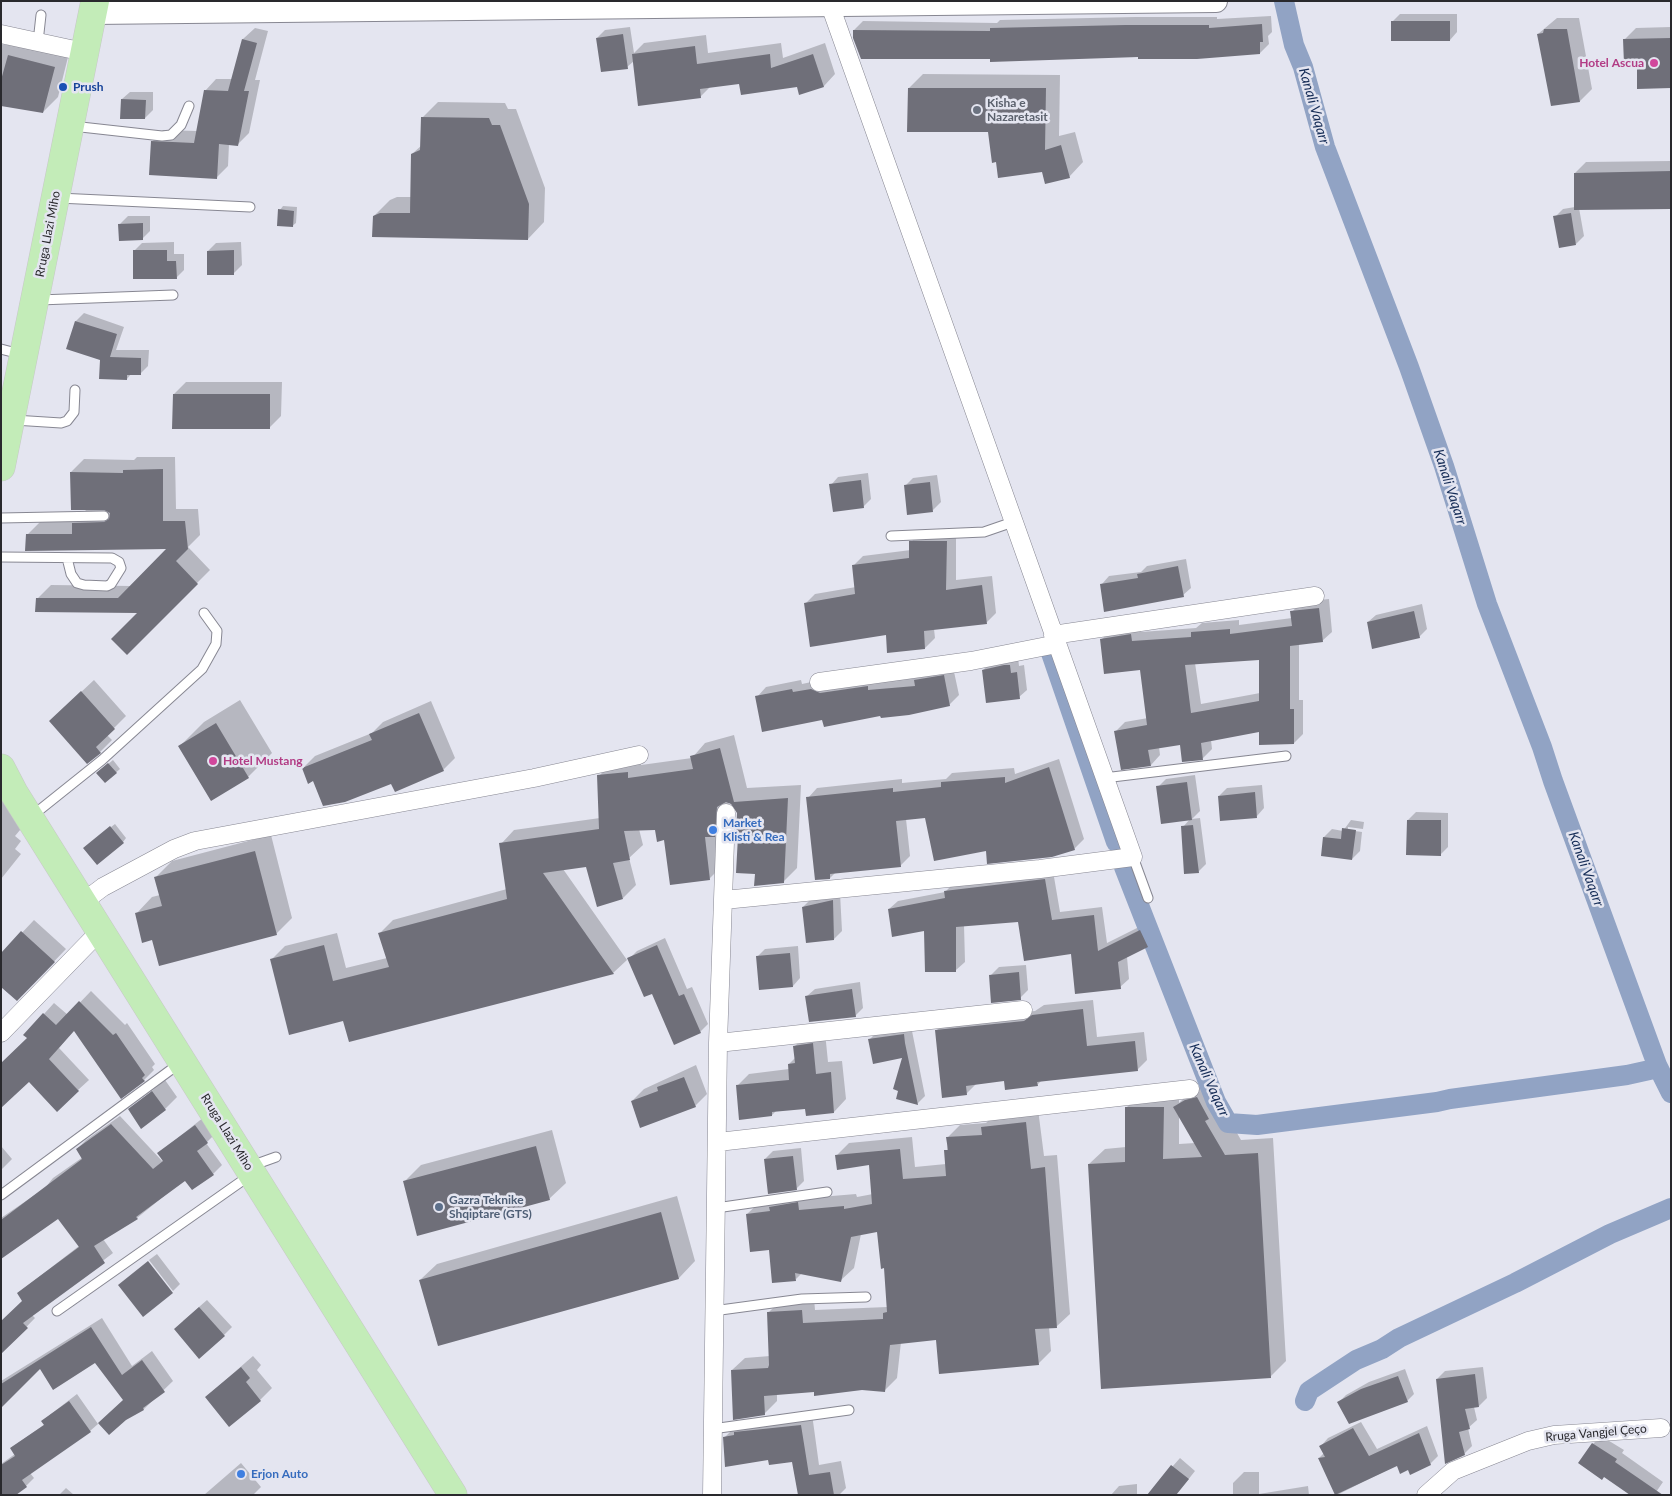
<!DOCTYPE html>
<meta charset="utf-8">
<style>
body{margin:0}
#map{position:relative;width:1672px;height:1496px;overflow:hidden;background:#e4e5f0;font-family:Lato,sans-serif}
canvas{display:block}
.frame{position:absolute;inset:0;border:2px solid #29292d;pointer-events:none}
</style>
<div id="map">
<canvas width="1672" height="1496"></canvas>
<div class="frame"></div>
</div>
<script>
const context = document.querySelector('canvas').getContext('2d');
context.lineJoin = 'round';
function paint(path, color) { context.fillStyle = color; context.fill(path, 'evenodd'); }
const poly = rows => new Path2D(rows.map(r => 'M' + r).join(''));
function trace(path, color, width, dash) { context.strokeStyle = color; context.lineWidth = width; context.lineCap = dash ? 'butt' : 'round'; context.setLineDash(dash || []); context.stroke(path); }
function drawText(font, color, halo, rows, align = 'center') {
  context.font = font + ' Lato,sans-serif'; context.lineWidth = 5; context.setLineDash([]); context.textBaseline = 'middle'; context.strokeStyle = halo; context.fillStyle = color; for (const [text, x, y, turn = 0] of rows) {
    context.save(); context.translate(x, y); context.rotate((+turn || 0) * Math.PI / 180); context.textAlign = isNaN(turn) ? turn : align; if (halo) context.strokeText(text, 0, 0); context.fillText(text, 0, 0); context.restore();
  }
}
const shadow = poly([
 [1400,14,1457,14,1457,32,1450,40,1392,22],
 [1271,16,1272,32,1268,36,1269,44,1260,53,991,58,854,30,863,21,997,23,1000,20,1135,17,1217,17,1217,19],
 [1557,18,1579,18,1592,89,1580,101,1552,104,1538,34],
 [630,27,634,53,644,43,706,35,708,53,781,43,783,58,825,43,835,74,824,86,800,94,798,86,740,82,711,86,700,97,634,61,627,67,597,38,605,30],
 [1671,27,1671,87,1638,62,1624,40,1636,28],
 [255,28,268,31,255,80,260,80,249,133,237,145,229,144,228,166,217,177,152,142,163,130,197,131,205,91,216,79,232,79,243,39],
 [1,44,69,53,58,97,43,112,1,105],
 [923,74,1060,75,1059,136,1075,132,1083,162,1069,177,997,161,989,131,909,88],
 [130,92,153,92,153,110,145,118,122,99],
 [438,102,505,103,508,109,516,109,545,188,544,222,528,239,374,216,390,200,397,197,412,197,412,154,422,145,422,118],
 [1671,161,1671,208,1579,208,1584,236,1576,244,1555,217,1563,209,1575,207,1575,173,1586,162],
 [283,206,297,207,296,223,292,226,280,210],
 [128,216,150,216,150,231,142,239,120,224],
 [174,242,174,254,184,254,184,270,176,278,134,251,142,243],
 [241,242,242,265,234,273,208,251,216,243],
 [84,313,124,327,116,350,149,350,148,366,140,374,131,374,127,379,101,360,67,348,76,321],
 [186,382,282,382,281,416,269,428,174,394],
 [137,457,175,457,176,509,198,509,200,535,188,547,210,570,127,653,140,612,38,598,51,585,132,586,169,548,27,535,40,522,74,522,87,509,71,472,84,459,134,460],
 [868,473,871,499,863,507,831,485,838,477],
 [937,475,941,502,933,510,905,486,913,478],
 [921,532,956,532,956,580,992,576,996,613,987,622,934,629,935,638,925,648,805,604,815,594,856,587,853,566,863,556,911,550,911,542],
 [1186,559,1191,588,1183,595,1102,584,1109,576,1141,572,1147,566],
 [1329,599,1332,632,1322,641,1299,644,1299,700,1303,700,1303,734,1294,743,1261,731,1211,740,1212,749,1203,758,1183,761,1181,744,1159,747,1160,755,1151,765,1115,732,1125,722,1148,718,1141,668,1102,639,1111,630,1140,625,1141,632,1196,628,1202,623,1239,620,1239,625,1292,618,1292,612,1301,602],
 [1260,659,1260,693,1201,704,1195,663],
 [1422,604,1427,629,1419,637,1368,622,1376,615],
 [1018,657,1019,666,1024,665,1027,690,1019,697,983,670,991,662],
 [953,667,959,695,949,705,882,714,823,718,757,697,766,687,801,680,802,684,821,680,878,681,918,677,924,671],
 [94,680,126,716,107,735,112,740,100,752,63,709],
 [240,700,272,753,248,777,180,746,204,722],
 [431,701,455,758,443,770,392,782,314,780,303,768,315,756,372,733,383,722],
 [734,735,747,788,801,785,797,868,783,882,756,873,740,834,738,813,733,803,729,802,723,865,709,879,656,828,639,829,643,845,629,858,636,885,623,898,587,866,563,869,627,960,613,973,344,1019,271,960,285,946,337,933,346,968,387,958,379,934,393,920,507,889,501,844,514,830,600,818,599,776,612,762,641,759,641,765,692,758,705,743],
 [1059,759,1084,839,1074,849,987,849,926,817,906,819,910,856,900,866,836,872,830,878,808,798,817,788,902,779,902,783,946,779,952,773,1014,768,1015,774],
 [113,760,120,769,105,782,101,770],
 [1195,775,1200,811,1192,819,1200,818,1206,864,1198,872,1183,827,1190,819,1158,787,1166,779],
 [1262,785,1264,808,1257,816,1219,796,1227,788],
 [1,794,25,824,15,836,21,841,15,849,21,854,1,879],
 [1416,812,1448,813,1448,847,1440,855,1408,820],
 [1351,820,1364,822,1363,829,1348,827,1348,830,1362,832,1360,851,1352,859,1322,855,1324,837,1332,829,1343,831],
 [115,824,126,838,123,842,88,845],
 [271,835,292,918,276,934,153,938,136,914,152,897,160,895,156,877,172,861],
 [1053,871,1060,912,1102,907,1107,943,1149,922,1156,937,1148,946,1127,957,1129,979,1120,987,1072,952,1019,920,964,925,965,962,956,970,926,930,889,909,898,901,945,892,954,883],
 [840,893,842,931,834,939,803,907,811,899],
 [34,920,66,949,17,1000,1,987,1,955],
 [665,938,687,989,692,987,708,1024,700,1032,653,992,629,959,637,951],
 [798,946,800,978,793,986,757,957,765,949],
 [1026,965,1028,990,1020,998,991,975,999,967],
 [860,982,863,1008,855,1016,807,996,815,989],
 [91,991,125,1025,127,1023,155,1064,152,1067,154,1070,144,1080,74,1030,59,1048,89,1080,78,1090,29,1038,44,1014,54,1003,68,1015],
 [1093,1000,1097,1037,1144,1032,1147,1060,1137,1070,1042,1080,1037,1085,1005,1080,977,1083,966,1094,936,1031,946,1021,1035,1011,1044,1005],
 [911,1026,925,1096,917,1104,903,1056,869,1040,877,1032],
 [825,1032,828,1062,842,1061,846,1099,834,1112,806,1107,777,1110,772,1115,737,1086,749,1074,789,1069,789,1064,796,1057,795,1046,807,1034],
 [696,1065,707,1094,695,1106,632,1101,644,1089],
 [165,1080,177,1097,165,1109,129,1110],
 [1213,1082,1224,1102,1221,1105,1241,1140,1273,1138,1286,1361,1270,1377,1089,1164,1105,1149,1126,1147,1126,1108,1142,1092,1179,1092,1179,1103,1190,1092,1202,1085],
 [1179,1115,1195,1143,1179,1144],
 [1038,1109,1044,1156,1057,1155,1070,1314,1057,1326,1049,1327,1051,1351,1038,1364,937,1339,901,1342,897,1378,884,1391,862,1388,777,1394,777,1401,764,1414,732,1370,745,1358,770,1356,768,1313,781,1300,814,1298,815,1310,887,1307,886,1267,878,1231,861,1234,854,1268,841,1280,802,1273,796,1279,770,1248,747,1214,760,1202,856,1194,857,1197,873,1194,870,1163,836,1156,849,1143,912,1137,915,1167,946,1164,948,1137,960,1125,986,1123,995,1114],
 [120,1116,163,1162,159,1153,204,1117,216,1133,206,1143,222,1165,213,1174,185,1179,137,1218,103,1239,113,1253,32,1315,35,1318,1,1353,24,1301,18,1293,79,1246,58,1218,1,1258,1,1218,45,1188,53,1178,83,1157,77,1149,86,1140],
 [552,1130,566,1183,549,1199,404,1182,421,1165],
 [1,1146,12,1159,1,1170],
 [801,1148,804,1181,796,1189,765,1159,773,1151],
 [677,1196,695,1261,679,1278,438,1345,420,1280,437,1264],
 [157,1254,180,1284,173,1291,149,1260],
 [207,1300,232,1327,224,1335,183,1321],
 [102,1318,132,1366,152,1351,173,1381,144,1409,125,1419,124,1400,96,1361,40,1367,1,1402,1,1381],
 [253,1356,261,1365,257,1370,272,1388,260,1400,206,1397],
 [1483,1367,1487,1398,1479,1406,1474,1407,1477,1420,1468,1428,1472,1446,1464,1454,1437,1379,1445,1371],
 [1405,1369,1414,1394,1407,1401,1339,1402,1346,1395,1369,1382],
 [77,1394,98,1424,90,1431,30,1473,34,1478,26,1486,1,1495,1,1464,15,1454,11,1448,45,1424,43,1421,51,1414],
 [812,1414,819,1465,841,1461,846,1488,839,1495,799,1495,793,1460,769,1459,725,1437,736,1426],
 [1361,1422,1377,1449,1427,1426,1438,1456,1430,1464,1409,1468,1397,1465,1337,1495,1319,1458,1324,1453,1321,1446,1328,1438],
 [1601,1436,1624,1450,1622,1453,1663,1482,1654,1495,1605,1476,1593,1444],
 [1180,1458,1195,1471,1176,1495,1150,1492],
 [241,1463,261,1487,253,1495,204,1495],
 [1244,1472,1259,1472,1259,1494,1308,1486,1309,1495,1233,1495,1233,1483],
 [1137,1484,1137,1495,1111,1495,1119,1486],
 [66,1488,74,1495,59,1495]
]);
const canal = poly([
 [1051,653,1116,842],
 [1124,867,1216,1102,1228,1123,1257,1125,1437,1102,1450,1099,1627,1075,1654,1069,1657,1065,1553,781,1542,747,1487,604,1444,466,1409,367,1325,147,1303,67,1294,45,1284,1],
 [1657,1065,1671,1093],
 [1305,1401,1309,1391,1356,1360,1382,1349,1399,1338,1515,1283,1610,1234,1671,1208]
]);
const building = poly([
 [1391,21,1450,21,1450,41,1391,41],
 [1262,24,1263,42,1260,42,1260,54,1197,59,1138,59,1138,57,990,62,990,59,861,59,853,38,853,30,990,31,990,28,1125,25,1209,25,1209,28],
 [1544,29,1567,29,1580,102,1551,106,1537,34,1543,33],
 [623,34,628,69,601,72,596,38],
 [1671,38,1671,88,1637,89,1637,63,1624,64,1623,39],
 [242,39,257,43,244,91,249,91,238,146,219,144,217,179,149,175,151,141,194,143,204,90,228,91],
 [695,46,697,64,770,54,771,68,813,54,824,87,799,95,797,87,741,95,739,84,700,89,701,98,638,106,632,54],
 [8,55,55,67,43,113,1,106,1,80],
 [908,88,1046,88,1045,150,1061,145,1070,178,1045,184,1042,172,998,178,996,162,992,163,988,132,907,132],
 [121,99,146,100,145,119,120,119],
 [421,117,489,118,492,125,500,125,529,204,528,240,372,237,373,216,380,213,410,213,411,154,420,150],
 [1671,171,1671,209,1574,210,1574,173],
 [278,209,294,211,293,227,277,226],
 [1571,213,1576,245,1559,248,1553,216],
 [143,223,143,240,119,241,118,224],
 [133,250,167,250,167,261,176,261,177,279,133,279],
 [234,250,234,275,207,275,207,251],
 [75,321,117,334,110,357,141,358,141,375,127,375,127,380,99,379,100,360,66,349],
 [173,394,270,394,270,429,172,429],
 [163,469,163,521,185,521,188,549,176,561,198,584,127,655,111,639,137,613,35,612,36,598,118,598,166,549,25,551,26,534,72,534,72,523,104,522,109,519,110,513,104,510,71,510,70,472,123,473,123,470],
 [861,480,864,508,833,512,829,484],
 [930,482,933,512,907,515,904,485],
 [909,541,947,541,946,590,982,585,987,624,924,631,925,649,887,653,886,635,810,647,804,603,855,594,852,565,909,558],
 [1178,566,1184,597,1104,612,1100,584,1138,578,1137,574],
 [1319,608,1323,642,1290,646,1290,709,1294,709,1294,744,1259,745,1259,732,1201,743,1203,760,1182,762,1180,745,1148,750,1151,766,1121,770,1114,731,1147,725,1140,670,1104,674,1100,639,1131,634,1132,641,1191,637,1191,632,1230,629,1230,634,1292,626,1290,611],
 [1259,660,1259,701,1191,713,1185,665],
 [1414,611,1420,638,1372,649,1367,622],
 [1004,665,1010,665,1011,673,1017,672,1020,699,986,703,982,670],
 [944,675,950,706,909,715,881,718,880,716,824,727,822,720,762,732,755,696,792,689,793,692,811,689,820,693,868,686,868,690,915,686,914,680],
 [81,691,115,729,96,747,101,753,87,764,49,721],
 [419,713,444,771,395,792,391,784,345,802,323,806,313,781,308,784,302,768,372,740,369,734],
 [216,723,249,778,211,801,178,746],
 [720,748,734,802,788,798,784,883,754,886,755,874,736,873,738,836,736,836,737,813,731,804,726,802,717,807,715,837,705,837,710,880,670,885,664,840,657,842,655,830,624,831,630,860,613,863,623,899,597,907,586,867,543,873,614,974,349,1042,343,1021,289,1035,270,959,324,945,333,981,389,967,378,933,507,899,499,843,599,829,597,775,628,772,628,778,693,769,690,756],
 [108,763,117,773,105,783,96,773],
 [1049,767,1075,850,1052,857,987,864,986,851,934,861,925,818,896,821,901,867,830,874,830,879,815,880,806,797,893,788,893,792,941,787,941,782,1005,777,1005,783],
 [1187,782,1192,820,1161,824,1156,786],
 [1255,792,1257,818,1220,821,1218,796],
 [1407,820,1441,820,1441,856,1406,855],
 [1193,825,1199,873,1184,874,1181,826],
 [110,826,124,843,97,865,83,848],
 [1342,828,1356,830,1352,860,1321,856,1323,837,1341,839],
 [255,851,277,935,159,966,152,940,142,943,135,913,162,906,154,877],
 [1045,879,1052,920,1094,915,1098,951,1140,930,1148,947,1118,962,1121,989,1075,994,1071,954,1024,961,1018,922,956,927,956,972,925,972,924,931,892,937,888,909,945,898,944,891],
 [833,900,834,940,806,943,802,907],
 [21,931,55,962,17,1001,1,987,1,953],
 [657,945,679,996,684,994,701,1033,674,1045,652,994,644,997,627,958],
 [790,953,793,987,759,990,756,956],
 [1019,972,1021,1000,991,1003,989,975],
 [852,989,856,1017,809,1022,805,996],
 [79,1001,113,1035,116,1033,145,1075,142,1078,145,1081,121,1099,74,1031,49,1059,79,1091,57,1112,29,1082,1,1108,1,1063,27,1038,23,1035,43,1013,56,1025],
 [1083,1009,1087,1046,1135,1041,1138,1071,1037,1082,1038,1086,1005,1090,1004,1081,966,1086,967,1095,942,1098,935,1030,1024,1021,1032,1015],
 [904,1034,905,1043,918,1105,896,1099,898,1091,893,1089,902,1058,873,1064,868,1039],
 [813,1043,816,1074,831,1072,834,1113,806,1116,805,1109,772,1112,772,1116,739,1120,736,1085,789,1080,788,1064,795,1063,793,1046],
 [684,1077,696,1107,640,1128,631,1101,658,1091,657,1087],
 [152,1091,166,1110,141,1129,128,1109],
 [1197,1097,1209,1119,1205,1121,1225,1155,1258,1153,1271,1378,1101,1389,1088,1164,1125,1162,1125,1107,1164,1107,1163,1159,1202,1157,1173,1107,1185,1100],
 [1026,1122,1031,1169,1045,1167,1057,1328,1035,1329,1039,1365,939,1374,936,1340,890,1345,885,1392,862,1390,814,1396,814,1392,764,1396,765,1415,733,1420,731,1370,768,1368,769,1365,767,1312,802,1310,803,1323,883,1319,883,1313,887,1312,884,1268,881,1269,877,1232,851,1237,841,1282,795,1273,796,1281,772,1283,769,1250,750,1252,746,1214,770,1211,769,1207,798,1202,799,1210,844,1206,844,1209,872,1204,869,1165,837,1170,835,1155,900,1149,903,1179,946,1176,944,1150,948,1150,946,1137,982,1135,981,1127],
 [111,1124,153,1169,163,1161,157,1153,195,1125,208,1143,197,1151,214,1175,192,1190,185,1181,136,1217,138,1219,94,1246,105,1263,23,1323,28,1328,1,1354,1,1321,22,1301,17,1293,79,1247,58,1219,1,1259,1,1220,82,1159,76,1149],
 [536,1146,550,1200,417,1236,403,1181],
 [793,1156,797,1190,768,1194,764,1159],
 [661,1212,679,1279,438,1346,419,1280],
 [148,1261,173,1293,143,1317,118,1285],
 [199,1307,225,1336,199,1359,174,1329],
 [91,1327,122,1375,142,1360,165,1392,143,1408,144,1410,126,1420,109,1435,98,1423,123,1400,95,1363,53,1390,40,1369,1,1408,1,1384],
 [241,1367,250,1378,246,1382,261,1401,229,1427,205,1397],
 [1475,1374,1479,1407,1465,1409,1470,1429,1459,1432,1465,1455,1445,1464,1436,1379],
 [1398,1376,1408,1402,1349,1424,1337,1402,1361,1389],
 [69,1401,91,1432,22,1480,27,1487,16,1495,1,1495,1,1465,15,1456,10,1448,44,1425,41,1421],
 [801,1425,809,1475,830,1472,834,1495,798,1495,792,1462,769,1465,768,1460,725,1467,723,1437,734,1435,734,1432],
 [1353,1428,1369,1456,1419,1433,1431,1465,1410,1475,1408,1470,1400,1474,1397,1466,1335,1495,1318,1458,1325,1457,1319,1446],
 [1592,1443,1617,1459,1615,1462,1663,1495,1630,1495,1604,1477,1602,1480,1578,1463],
 [1171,1465,1189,1479,1176,1495,1147,1495]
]);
const service = poly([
 [38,42,41,15],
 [72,126,162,136,171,135,181,125,189,106],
 [58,198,250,207],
 [39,300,173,295],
 [1,349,20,354],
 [14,420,61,423,67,421,74,412,75,390],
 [1,518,104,516],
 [891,536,984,532,1013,522],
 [1,557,112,558,119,562,121,568,111,584,107,586,84,585,77,583,71,574,67,558],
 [1104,778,1286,756],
 [32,816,102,760,202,669,216,644,217,631,204,613],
 [1133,857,1148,898],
 [251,1166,276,1157],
 [1,1195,180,1063],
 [716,1208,827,1192],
 [57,1311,249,1176],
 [713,1311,802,1299,866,1297],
 [712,1429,849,1410]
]);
const minor = poly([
 [1,34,84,52],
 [1053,635,1315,596],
 [819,682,971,661,1057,644],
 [724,900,1040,869,1133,857,830,5],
 [83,902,103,887,174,849,195,841,534,778,639,755],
 [1,1033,101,930],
 [718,1043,1023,1010],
 [718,1142,1190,1089],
 [712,1495,718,1043,726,813],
 [1426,1495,1453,1471,1528,1441,1554,1435,1661,1428]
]);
const tertiary = poly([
 [93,13,1216,1]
]);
const primary = poly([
 [1,467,95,1],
 [1,768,14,793,453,1495]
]);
const markers = [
 [1654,63,5,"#d1479c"],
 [63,87,5,"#1a4fb4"],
 [977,110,5,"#6b7280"],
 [213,761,5,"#d1479c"],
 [713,830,5,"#3f7fe0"],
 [439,1207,5,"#5c6f8a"],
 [241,1474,5,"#3f7fe0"]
];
const hotelNames = [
 ["Hotel Ascua",1644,63],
 ["Hotel Mustang",223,761,"left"]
];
const transitNames = [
 ["Prush",73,87]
];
const worshipNames = [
 ["Kisha e",987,103],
 ["Nazaretasit",987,117]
];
const streetNames = [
 ["Rruga Llazi Miho",48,234,-79],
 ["Rruga Llazi Miho",227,1132,58],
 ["Rruga Vangjel Çeço",1596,1433,-5]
];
const shopNames = [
 ["Market",723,823],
 ["Klisti & Rea",723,837],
 ["Erjon Auto",251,1474]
];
const serviceNames = [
 ["Gazra Teknike",449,1200],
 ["Shqiptare (GTS)",449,1214]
];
const waterNames = [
 ["Kanali Vaqarr",1314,106,74],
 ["Kanali Vaqarr",1450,487,72],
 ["Kanali Vaqarr",1586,869,70],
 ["Kanali Vaqarr",1209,1080,66]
];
paint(shadow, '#0003');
trace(canal, '#91a3c4', 20);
paint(building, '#6f6f79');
trace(service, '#878792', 11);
trace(minor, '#878792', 19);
trace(tertiary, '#878792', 24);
trace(primary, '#c7c7c8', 29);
trace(service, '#fff', 9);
trace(minor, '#fff', 18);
trace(tertiary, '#fff', 22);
trace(primary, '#c3ecb8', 28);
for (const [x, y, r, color] of markers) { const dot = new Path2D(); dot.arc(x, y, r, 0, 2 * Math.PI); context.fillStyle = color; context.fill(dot); trace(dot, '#e4e5f0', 2); }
drawText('bold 12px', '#b23c85', '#e4e5f0', hotelNames, 'right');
drawText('bold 12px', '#164399', '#e4e5f0', transitNames, 'left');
drawText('bold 12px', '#5b616d', '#e4e5f0', worshipNames, 'left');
drawText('12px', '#29292d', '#e4e5f0', streetNames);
drawText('bold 12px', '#366cbe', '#e4e5f0', shopNames, 'left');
drawText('bold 12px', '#4e5e75', '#e4e5f0', serviceNames, 'left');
drawText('italic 14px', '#162d57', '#e4e5f0', waterNames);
</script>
